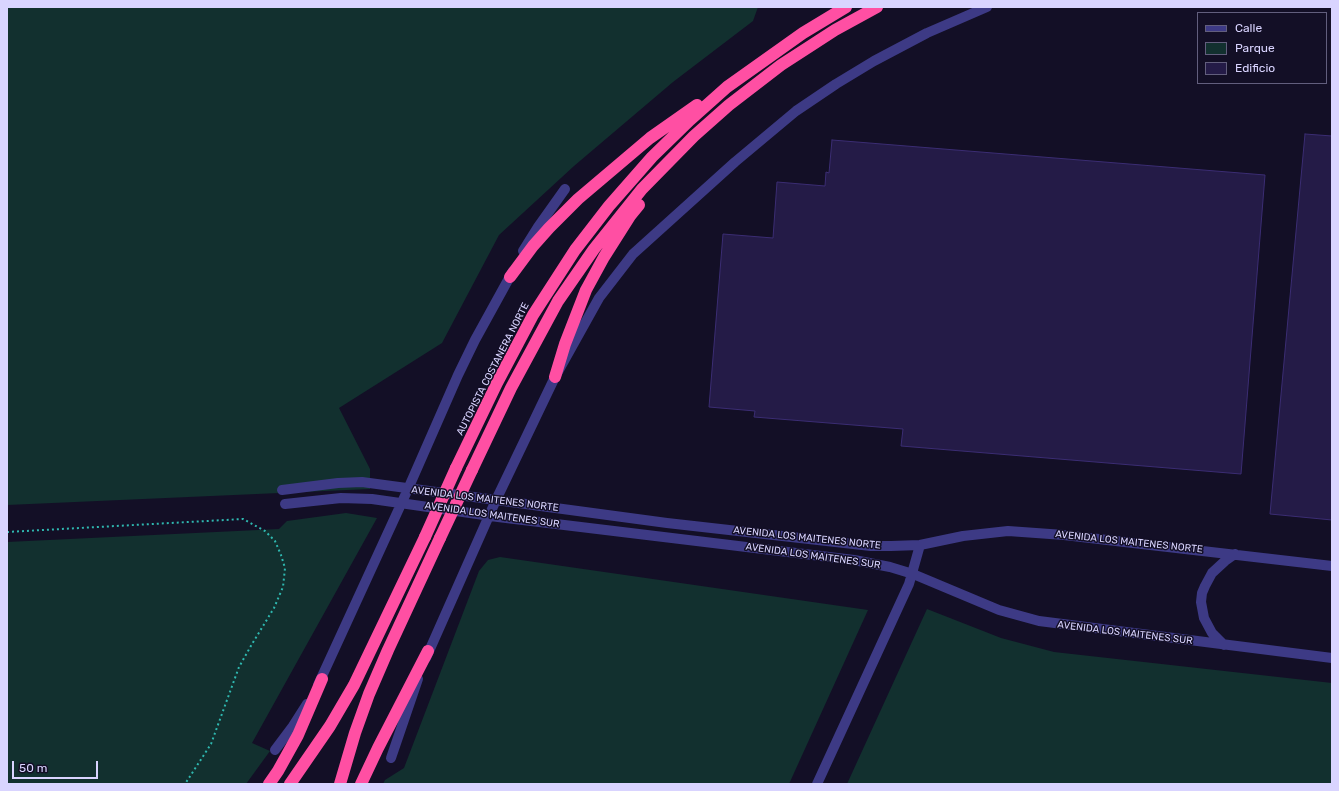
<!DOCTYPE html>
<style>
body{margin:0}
#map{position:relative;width:1339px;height:791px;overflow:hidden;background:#130f26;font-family:Rubik,sans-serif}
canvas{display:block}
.frame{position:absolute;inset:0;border:8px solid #d9d4ff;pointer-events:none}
.legend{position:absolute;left:1197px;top:12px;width:130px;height:72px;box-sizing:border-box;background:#130f26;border:1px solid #625e7d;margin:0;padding:5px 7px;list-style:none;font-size:12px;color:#d9d4ff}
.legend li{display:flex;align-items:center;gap:8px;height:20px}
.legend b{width:20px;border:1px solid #625e7d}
.scale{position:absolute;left:12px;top:761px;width:86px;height:18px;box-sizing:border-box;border:2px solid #d9d4ff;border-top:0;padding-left:5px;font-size:12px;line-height:14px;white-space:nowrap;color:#d9d4ff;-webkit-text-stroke:3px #130f26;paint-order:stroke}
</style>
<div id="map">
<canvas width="1339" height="791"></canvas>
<div class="frame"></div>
<ul class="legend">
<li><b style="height:5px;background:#3d3a85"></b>Calle</li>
<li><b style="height:11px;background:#12302f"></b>Parque</li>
<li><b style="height:11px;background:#241b47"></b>Edificio</li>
</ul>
<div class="scale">50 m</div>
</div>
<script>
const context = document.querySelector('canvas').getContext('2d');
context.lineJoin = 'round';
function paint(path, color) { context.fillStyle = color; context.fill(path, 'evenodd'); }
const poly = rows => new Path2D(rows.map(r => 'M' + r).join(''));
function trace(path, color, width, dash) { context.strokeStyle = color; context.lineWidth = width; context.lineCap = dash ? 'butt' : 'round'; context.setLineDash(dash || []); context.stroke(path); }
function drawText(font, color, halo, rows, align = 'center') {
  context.font = font + ' Rubik,sans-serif'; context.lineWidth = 3; context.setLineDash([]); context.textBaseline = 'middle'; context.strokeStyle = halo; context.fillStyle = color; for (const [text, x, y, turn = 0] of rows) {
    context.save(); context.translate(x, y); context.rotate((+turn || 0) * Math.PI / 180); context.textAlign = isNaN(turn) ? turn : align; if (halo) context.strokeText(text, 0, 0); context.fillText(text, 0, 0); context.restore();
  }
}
const green = poly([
 [7,7,758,7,753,21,673,82,574,166,499,235,442,343,339,408,370,469,370,489,7,505],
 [346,513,377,518,252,743,270,751,246,784,7,784,7,542,279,529,287,521],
 [500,557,868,610,789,784,383,784,385,780,404,768,479,571,488,560],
 [927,609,1001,638,1054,652,1332,683,1332,784,847,784]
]);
const building = poly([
 [1305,134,1332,136,1332,520,1270,514,1305,134],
 [832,140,1265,175,1241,474,901,446,903,429,754,417,755,411,709,407,723,234,773,238,777,182,825,186,826,172,829,173,832,140]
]);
const path = poly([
 [7,532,243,519,265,531,275,541,281,555,285,568,283,587,274,608,252,644,239,667,211,744,185,784]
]);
const minor = poly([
 [523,251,538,227,565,189],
 [282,490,338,483,362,482,667,523,871,546,891,546,920,545,963,536,1008,531,1064,535,1332,566],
 [285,504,341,498,372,499,498,517,854,560,890,567,913,574,999,610,1039,621,1332,658],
 [1224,645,1212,633,1204,618,1201,602,1202,593,1205,586,1212,573,1225,561,1235,554],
 [426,658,496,500,555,377,599,298,633,254,735,162,796,111,836,84,874,61,927,33,987,7],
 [318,685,408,489,458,375,475,340,513,271],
 [275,750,293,726,307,704],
 [391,758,418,679],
 [817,784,909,584,920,545]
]);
const highway = poly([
 [510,277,533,246,549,228,578,199,650,138,697,105],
 [555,377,565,344,586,290,604,257,630,216,639,205],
 [456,468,497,383,533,315,575,250,609,206,652,157,690,120,727,87,803,33,846,7],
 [472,470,511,388,558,301,594,249,642,189,694,136,729,105,781,65,815,43,835,30,877,7],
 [269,784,278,771,298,735,322,679],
 [290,784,330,726,354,685,425,537],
 [340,784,355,733,369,694,388,650,440,538],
 [361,784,378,748,428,651]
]);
const highwayBridge = poly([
 [425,537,456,468],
 [440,538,472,470]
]);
const streetNames = [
 ["AUTOPISTA COSTANERA NORTE",493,369,-63],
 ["AVENIDA LOS MAITENES NORTE",485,499,7],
 ["AVENIDA LOS MAITENES SUR",492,515,8],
 ["AVENIDA LOS MAITENES NORTE",807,538,6],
 ["AVENIDA LOS MAITENES NORTE",1129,542,6],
 ["AVENIDA LOS MAITENES SUR",813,556,8],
 ["AVENIDA LOS MAITENES SUR",1125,633,7]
];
paint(green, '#12302f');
paint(building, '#241b47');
trace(building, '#3b2d73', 1);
trace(path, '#2fb8b0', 2, [2, 3]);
trace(minor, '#3d3a85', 10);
trace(highway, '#ff4fa3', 12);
trace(highwayBridge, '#ff4fa3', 12);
drawText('10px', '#d9d4ff', '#130f26', streetNames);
</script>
